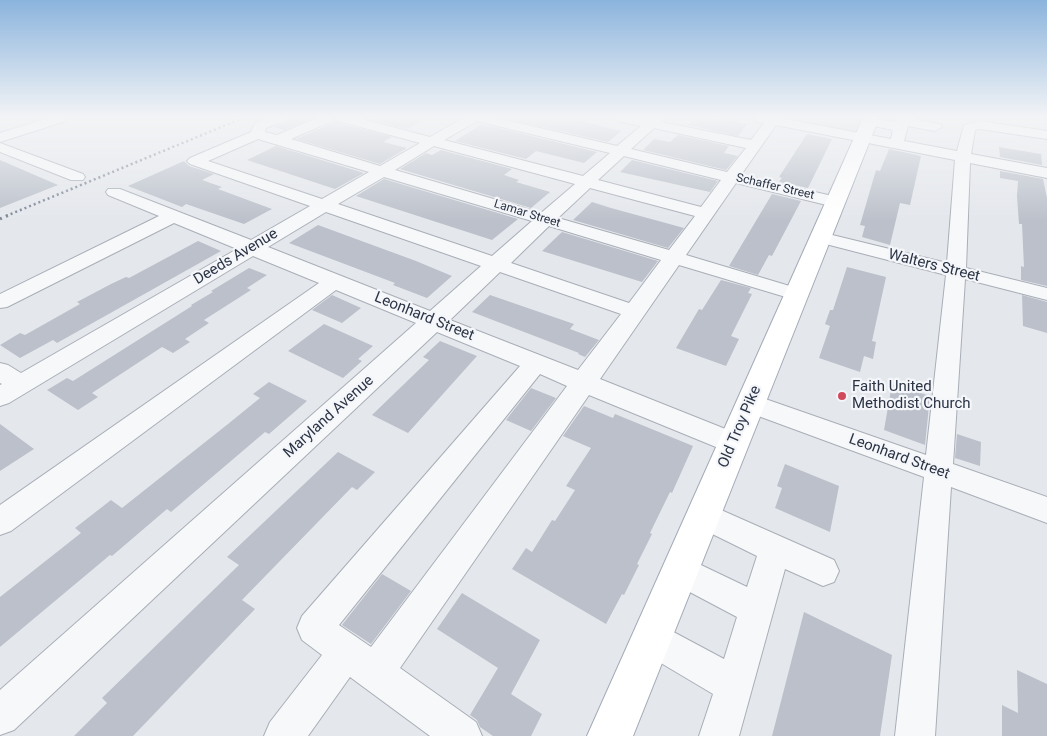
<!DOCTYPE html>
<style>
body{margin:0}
canvas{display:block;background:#e4e7ec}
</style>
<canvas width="1047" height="736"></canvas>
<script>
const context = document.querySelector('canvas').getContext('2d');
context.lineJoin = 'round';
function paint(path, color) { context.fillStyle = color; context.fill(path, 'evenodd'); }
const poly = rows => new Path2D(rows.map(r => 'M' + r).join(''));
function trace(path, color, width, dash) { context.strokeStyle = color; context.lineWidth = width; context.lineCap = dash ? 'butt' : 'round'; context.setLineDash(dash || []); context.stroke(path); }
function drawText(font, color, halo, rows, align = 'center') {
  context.font = font + ' Roboto,sans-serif'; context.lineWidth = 4.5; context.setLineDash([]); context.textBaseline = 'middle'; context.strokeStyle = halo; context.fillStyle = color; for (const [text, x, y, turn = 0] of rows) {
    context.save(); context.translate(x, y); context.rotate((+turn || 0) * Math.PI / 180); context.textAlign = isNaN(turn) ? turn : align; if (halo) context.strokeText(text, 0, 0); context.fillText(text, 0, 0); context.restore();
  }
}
const built = poly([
 [760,118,871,118,862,138]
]);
const building = poly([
 [288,118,313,118,285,130,274,127,285,123],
 [335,118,338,123,392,137,383,142,407,148,380,164,296,139,333,123],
 [364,118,427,118,407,129],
 [504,118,569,118,621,131,608,142],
 [696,118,716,118,747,124,738,136,688,125],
 [482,124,597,152,584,163,536,151,526,159,455,141],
 [807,134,832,139,808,188,779,182,782,178,779,177],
 [678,135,729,146,724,153,738,156,726,170,643,150,654,139,670,142],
 [276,146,364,173,335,189,247,160],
 [999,147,1041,154,1042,165,1000,157],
 [889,149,921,156,910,205,900,203,890,245,862,237,865,226,860,225,876,170,880,171],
 [441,150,512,169,504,175,519,180,516,182,550,192,531,208,400,169,426,153,432,155],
 [0,160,58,185,0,208],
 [632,160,718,181,710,192,620,172],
 [184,161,189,166,214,174,202,180,222,187,218,189,272,209,244,224,186,204,182,207,128,186],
 [1000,171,1043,179,1047,198,1047,286,1021,280,1021,266,1024,267,1022,224,1019,224,1017,196,1018,181,1000,178],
 [384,179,518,219,492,240,356,196],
 [772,194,801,201,772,256,769,255,758,275,729,266],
 [592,202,611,208,684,228,668,248,573,220],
 [318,225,416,261,452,276,427,298,393,285,395,283,289,243],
 [562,232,658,261,642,282,542,251],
 [198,241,221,251,57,343,53,340,20,358,0,345,20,333,25,335,80,304,77,302,111,284,126,277,129,278],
 [847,267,886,277,872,341,876,342,873,359,864,356,860,372,819,358,830,326,825,324,830,310,833,310],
 [249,268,267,275,247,288,251,290,204,320,209,323,185,339,190,342,173,353,162,347,92,393,98,397,78,410,47,390,67,378,73,381,192,306,191,305,213,292,211,291],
 [721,280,751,288,748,293,752,294,731,336,739,339,726,366,676,348,699,309,702,310],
 [332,295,361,308,342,323,312,310],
 [490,295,574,324,570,329,599,340,585,357,578,354,579,353,472,312],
 [1022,295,1047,302,1047,333,1023,326],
 [324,324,373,346,358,359,362,361,343,378,288,351],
 [440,341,477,356,408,433,372,415,429,360,423,357],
 [269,382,307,401,269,434,265,432,171,512,167,509,112,556,110,555,0,647,0,597,81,533,75,528,111,500,122,508,228,424,260,398,253,394],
 [892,384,930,396,925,445,884,430],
 [531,388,556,398,531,431,506,420],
 [584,406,613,418,615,414,693,446,672,493,670,492,650,533,652,534,637,564,639,565,624,595,622,594,606,624,512,569,526,548,532,552,552,520,555,521,575,490,566,486,591,448,563,436],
 [0,424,34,449,0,471],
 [957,434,981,442,980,466,955,458],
 [338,452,375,472,357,490,352,487,242,600,255,609,133,736,74,736,107,703,102,698,239,565,227,557],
 [785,464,839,486,830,532,775,508,782,488,777,486],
 [382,574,411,591,371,644,342,625],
 [462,593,540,640,511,694,542,714,531,736,493,736,480,727,477,720,470,715,498,668,437,629],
 [804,612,892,655,880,736,772,736],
 [1017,670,1047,684,1047,736,1002,736,1002,705,1018,713]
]);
const minor = poly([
 [48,118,68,118,66,121,0,142,0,133,48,118],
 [268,118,286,118,284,121,266,128,265,132,277,135,317,118,333,118,332,121,291,139,380,166,420,143,338,121,337,118,358,118,430,137,463,118,497,118,617,146,641,126,618,121,617,118,663,118,661,122,751,140,764,123,755,121,754,118,780,118,891,139,893,130,865,124,863,121,865,118,896,122,898,118,907,118,940,124,942,127,935,131,908,126,904,141,957,151,964,125,980,121,1047,131,1047,139,980,129,975,130,971,154,1047,168,1047,178,970,163,966,268,1047,288,1047,300,965,279,953,464,1047,497,1047,523,951,487,935,736,895,736,924,477,742,410,738,403,742,396,751,394,926,455,946,275,814,241,811,237,814,233,820,232,947,263,955,160,776,125,741,175,841,198,843,202,841,206,835,207,736,183,686,255,803,290,806,294,803,298,796,300,789,298,679,265,600,379,743,436,746,443,743,450,733,454,589,395,400,668,476,722,482,736,430,736,350,677,308,736,264,736,270,722,322,655,302,640,297,628,302,616,520,366,437,332,14,730,0,735,0,690,416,323,336,290,11,531,0,535,0,505,319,283,253,256,9,403,0,406,0,385,2,384,0,383,0,363,8,365,21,373,237,249,174,223,7,307,0,308,0,294,159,216,108,195,106,192,108,189,120,189,251,240,310,206,190,164,187,161,190,158,251,132,255,123,268,118],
 [477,121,481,122,610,153,583,176,444,140,477,121],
 [654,128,746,148,727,172,631,149,654,128],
 [258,139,369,172,322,199,208,161,258,139],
 [434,146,575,184,541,213,395,170,434,146],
 [624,156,721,180,701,207,598,180,624,156],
 [384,177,532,221,492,256,338,204,384,177],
 [590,188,695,216,669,250,558,218,590,188],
 [326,212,481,266,430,311,268,247,326,212],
 [549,226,661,260,629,303,511,263,549,226],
 [500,272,621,314,578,370,450,320,500,272],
 [540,374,567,386,371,647,339,625,540,374],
 [0,143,83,174,85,177,83,180,71,180,0,152,0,143],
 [703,502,834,560,839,571,834,582,823,586,785,569,739,736,699,736,713,694,639,650,633,638,639,626,651,620,724,659,737,617,669,581,664,570,669,559,680,555,747,587,757,556,692,524,688,515,692,506,703,502]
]);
const major = poly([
 [863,118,879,118,633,736,587,736,863,118]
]);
const railFar1 = poly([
 [6,216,243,118]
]);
const rail = poly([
 [0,219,9,215]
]);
const markers = [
 [842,396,5,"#d1495b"]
];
const farStreetnames = [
 ["Schaffer Street",775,187,13],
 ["Lamar Street",527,214,17]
];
const streetNames = [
 ["Deeds Avenue",236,257,-31],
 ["Walters Street",934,266,14],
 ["Leonhard Street",424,317,22],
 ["Maryland Avenue",329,417,-42],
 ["Old Troy Pike",740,427,-67],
 ["Leonhard Street",899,457,20]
];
const poiNames = [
 ["Faith United",852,387],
 ["Methodist Church",852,404]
];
paint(built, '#d2d6de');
paint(building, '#bbc0ca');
trace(minor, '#a9aeb7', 2);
trace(major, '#a3abb8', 2);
paint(minor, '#f7f8fa');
paint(major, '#fff');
trace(railFar1, '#7d8696', 2.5, [2, 3]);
trace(rail, '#7d8696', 3, [2, 4.5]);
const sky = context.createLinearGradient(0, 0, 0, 221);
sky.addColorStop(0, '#8bb4dd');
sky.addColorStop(0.53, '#f3f4f6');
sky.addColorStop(1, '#f3f4f600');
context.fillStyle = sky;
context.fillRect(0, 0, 1047, 221);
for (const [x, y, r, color] of markers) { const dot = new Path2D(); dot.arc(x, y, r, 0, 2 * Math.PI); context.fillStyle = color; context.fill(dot); trace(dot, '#f4f6f9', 2); }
drawText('12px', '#2b3445', '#f4f6f9', farStreetnames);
drawText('15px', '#2b3445', '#f4f6f9', streetNames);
drawText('15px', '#2b3445', '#f4f6f9', poiNames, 'left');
</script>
